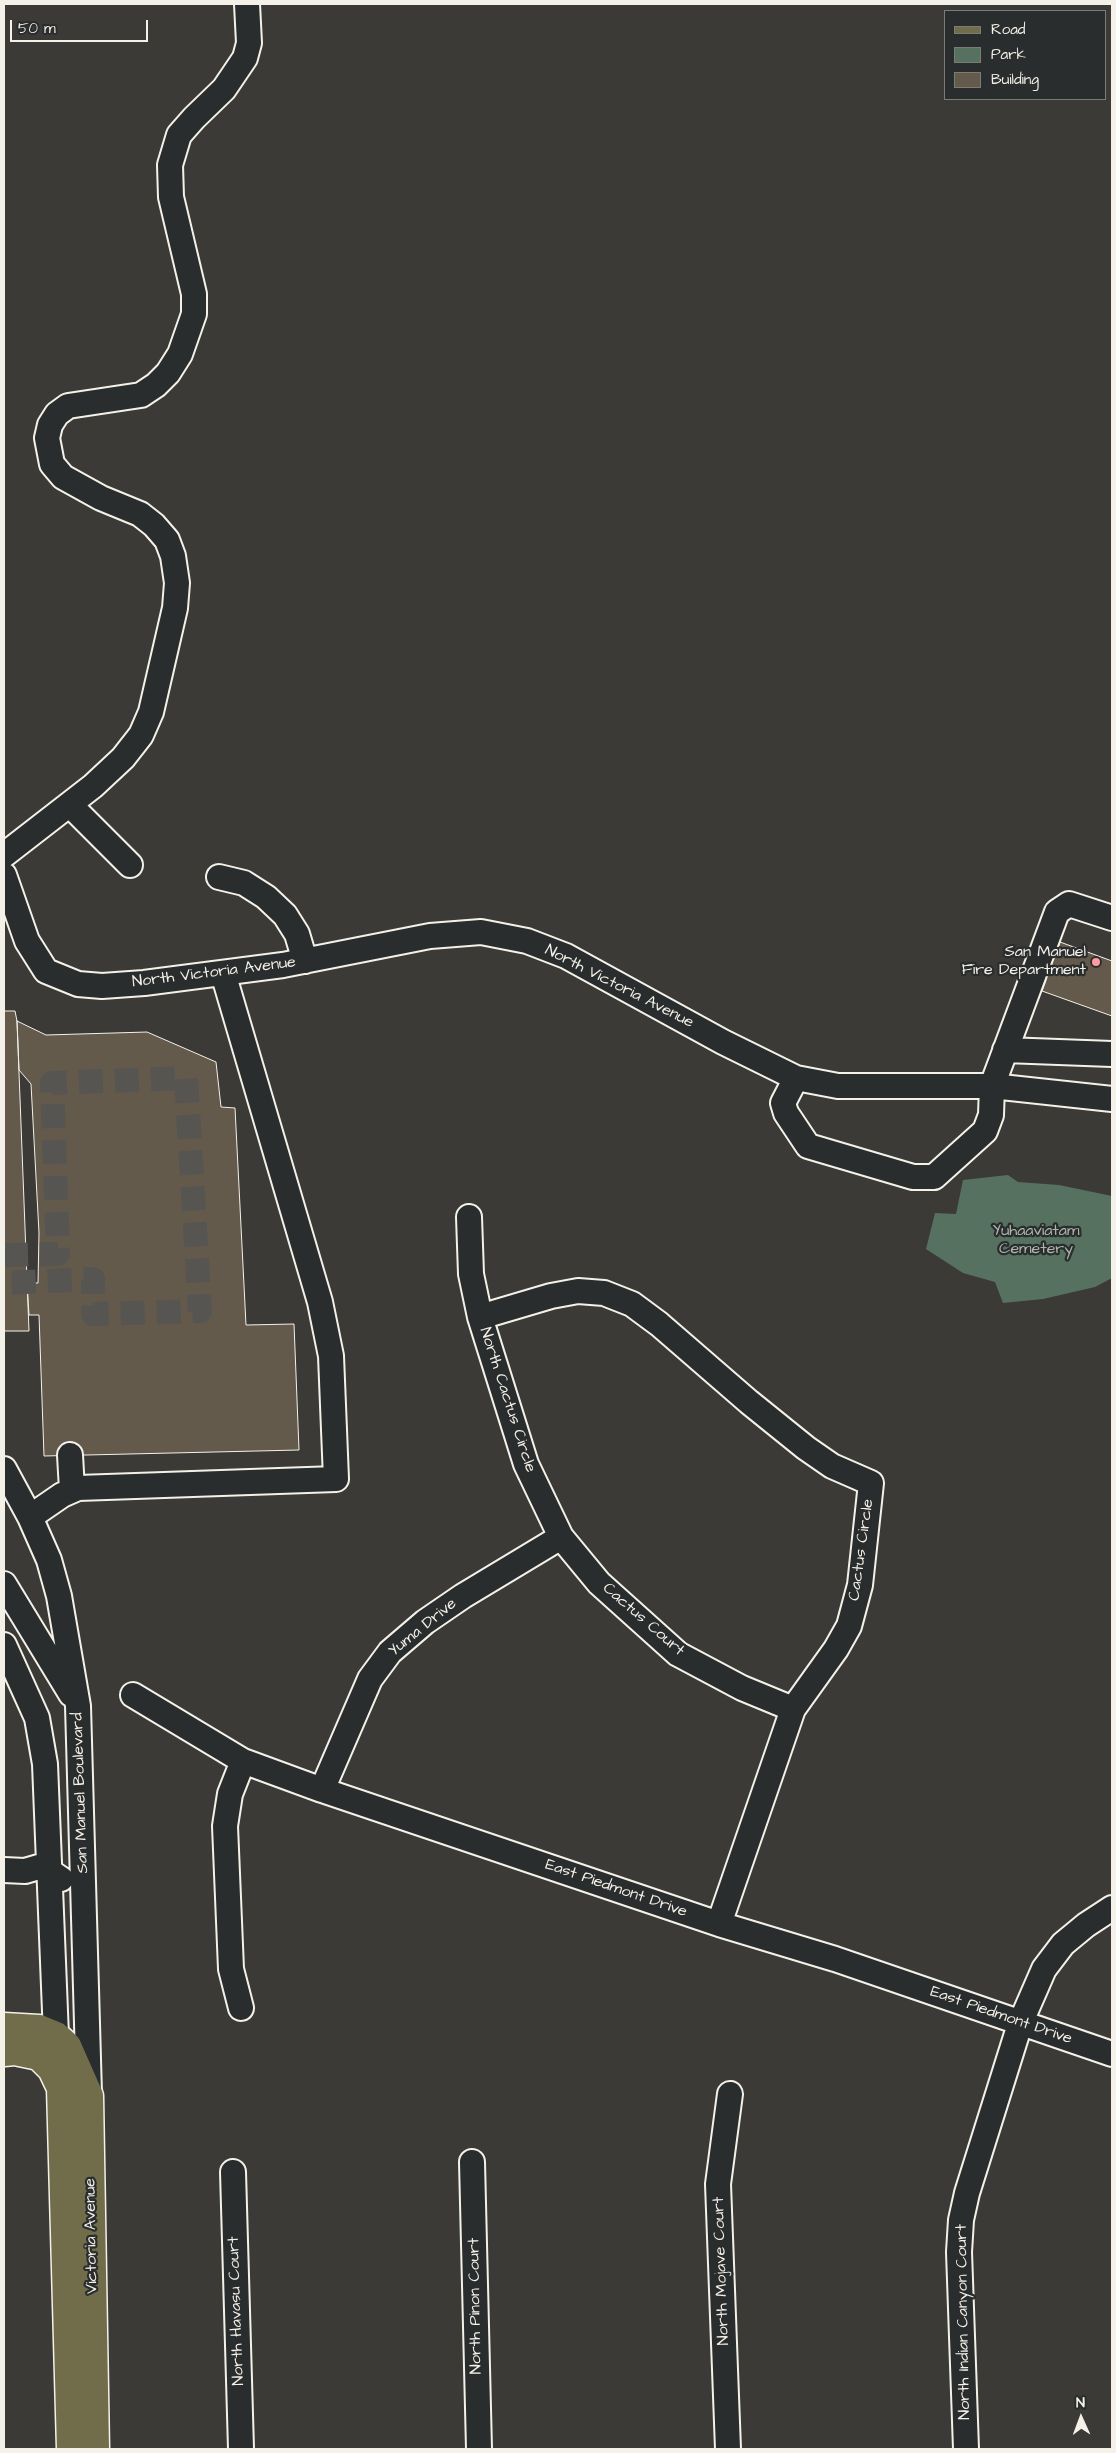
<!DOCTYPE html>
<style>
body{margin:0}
#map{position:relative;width:1116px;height:2453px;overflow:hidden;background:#3b3a37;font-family:"Architects Daughter",sans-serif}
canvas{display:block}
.frame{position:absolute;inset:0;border:5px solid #f4f1e8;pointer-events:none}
.legend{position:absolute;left:944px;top:10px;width:162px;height:90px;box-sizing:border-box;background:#2a2d2e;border:1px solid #7b7b78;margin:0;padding:6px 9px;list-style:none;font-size:15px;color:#f4f1e8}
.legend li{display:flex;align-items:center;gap:10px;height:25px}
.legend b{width:25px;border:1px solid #7b7b78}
.north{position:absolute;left:1056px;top:2393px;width:50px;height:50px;-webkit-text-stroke:4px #2a2d2e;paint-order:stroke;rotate:358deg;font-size:14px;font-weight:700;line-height:20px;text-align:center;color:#f4f1e8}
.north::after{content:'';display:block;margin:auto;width:18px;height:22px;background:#f4f1e8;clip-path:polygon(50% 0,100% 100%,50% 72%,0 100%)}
.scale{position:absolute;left:10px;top:20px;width:138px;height:22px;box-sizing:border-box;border:2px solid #f4f1e8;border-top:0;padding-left:6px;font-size:15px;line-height:18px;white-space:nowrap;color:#f4f1e8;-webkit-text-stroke:4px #2a2d2e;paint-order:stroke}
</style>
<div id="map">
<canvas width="1116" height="2453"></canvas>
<div class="frame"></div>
<ul class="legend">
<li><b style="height:6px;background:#716d4b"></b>Road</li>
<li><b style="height:14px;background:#567160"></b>Park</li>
<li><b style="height:14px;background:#635a4b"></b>Building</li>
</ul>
<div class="north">N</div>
<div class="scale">50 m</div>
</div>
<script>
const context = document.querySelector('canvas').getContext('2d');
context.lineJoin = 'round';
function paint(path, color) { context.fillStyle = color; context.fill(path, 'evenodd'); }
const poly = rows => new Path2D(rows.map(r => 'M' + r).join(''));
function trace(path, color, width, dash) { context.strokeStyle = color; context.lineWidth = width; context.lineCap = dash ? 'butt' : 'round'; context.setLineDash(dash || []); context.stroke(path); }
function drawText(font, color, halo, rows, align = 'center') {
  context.font = font + ' "Architects Daughter",sans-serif'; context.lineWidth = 4.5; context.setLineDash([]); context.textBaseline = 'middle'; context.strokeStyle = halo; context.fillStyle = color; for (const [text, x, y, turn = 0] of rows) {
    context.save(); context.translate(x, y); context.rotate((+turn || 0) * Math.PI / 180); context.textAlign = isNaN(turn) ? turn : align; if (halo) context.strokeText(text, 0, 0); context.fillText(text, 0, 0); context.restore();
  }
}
const green = poly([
 [1008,1175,1018,1182,1059,1185,1112,1196,1112,1278,1095,1287,1043,1299,1003,1303,995,1282,963,1273,926,1249,935,1213,956,1214,963,1180]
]);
const building = poly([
 [1060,942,1112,961,1112,1016,1042,991,1046,980,1042,979,1051,952,1056,954,1060,942],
 [4,1011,15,1011,17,1021,29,1331,4,1331,4,1011],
 [17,1021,46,1035,147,1032,216,1062,221,1107,235,1108,246,1325,294,1324,299,1450,44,1456,39,1315,29,1315,27,1283,38,1283,39,1233,31,1084,19,1070,17,1021]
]);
const minorTunnel = poly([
 [4,1255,58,1254,52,1083,186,1078,200,1311,93,1314,93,1279,4,1283]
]);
const minor = poly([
 [70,805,130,865],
 [4,855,93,786,123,758,141,735,151,712,175,608,177,583,173,556,167,540,154,525,140,514,101,498,63,477,52,464,47,438,50,425,57,414,68,406,141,395,156,385,168,373,180,354,194,314,194,294,171,197,170,165,179,135,194,118,224,89,245,58,249,43,247,4],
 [4,875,27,941,46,971,78,984,102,986,144,983,283,965,430,936,481,932,527,941,566,956,723,1042,796,1078,838,1086,992,1086,1112,1099],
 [219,877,244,883,266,897,285,915,297,934,305,961],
 [1005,1050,1112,1054],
 [796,1078,783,1103,786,1113,808,1146,913,1177,934,1177,985,1131,991,1115,992,1086,1057,912,1069,904,1112,918],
 [469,1217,471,1274,480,1317,526,1464,561,1537,599,1583,678,1654,742,1688,793,1709],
 [480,1317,551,1296,578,1291,604,1293,632,1304,659,1324,749,1402,806,1448,832,1466,871,1483,860,1585,849,1626,836,1649,793,1709,719,1924],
 [70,1455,72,1490],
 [4,1469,30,1517,49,1560,59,1596,78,1706,89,2094],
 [30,1517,62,1495,78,1488,336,1479,331,1356,320,1302,223,973],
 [4,1584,71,1694],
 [4,1645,37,1718,45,1764,56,2036],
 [133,1695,243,1761,322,1790,719,1924,835,1959,1112,2054],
 [322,1790,370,1679,390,1652,425,1622,463,1596,561,1537],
 [4,1870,25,1871,42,1866,61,1879],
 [241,2008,231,1969,225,1826,230,1794,243,1761],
 [472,2162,479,2449],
 [233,2172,241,2449],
 [728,2449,718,2184,730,2094],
 [966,2449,959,2252,961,2220,967,2193,1020,2024,1044,1969,1063,1944,1086,1925,1112,1908]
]);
const major = poly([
 [4,2027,39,2029,56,2036,67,2046,89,2096,95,2449],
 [4,2052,15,2051,39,2056,52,2069,61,2088,71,2449]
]);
const markers = [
 [1096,962,5,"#ff9aa2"]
];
const poiNames = [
 ["San Manuel",1086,953],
 ["Fire Department",1086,971]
];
const streetNames = [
 ["North Victoria Avenue",214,973,-7],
 ["North Victoria Avenue",619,987,27],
 ["North Cactus Circle",507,1400,72],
 ["Cactus Circle",862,1550,-82],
 ["Cactus Court",643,1620,41],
 ["Yuma Drive",423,1628,-39],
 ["San Manuel Boulevard",81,1793,-92],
 ["East Piedmont Drive",616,1889,19],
 ["East Piedmont Drive",1001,2016,19],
 ["Victoria Avenue",92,2236,-91],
 ["North Mojave Court",722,2271,-92],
 ["North Pinon Court",476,2306,-91],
 ["North Havasu Court",237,2311,-92],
 ["North Indian Canyon Court",964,2322,-91]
];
const parkNames = [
 ["Yuhaaviatam",1036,1232],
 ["Cemetery",1036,1250]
];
paint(green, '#567160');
paint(building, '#635a4b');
trace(building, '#f4f1e8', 1);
trace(minorTunnel, '#575552', 24, [24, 12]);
trace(minor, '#f4f1e8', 28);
trace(major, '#f4f1e8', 31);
trace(minor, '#2a2d2e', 24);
trace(major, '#716d4b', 28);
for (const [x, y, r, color] of markers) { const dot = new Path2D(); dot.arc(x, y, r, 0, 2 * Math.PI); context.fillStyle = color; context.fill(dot); trace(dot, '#2a2d2e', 2); }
drawText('16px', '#f4f1e8', '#2a2d2e', poiNames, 'right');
drawText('16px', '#f4f1e8', '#2a2d2e', streetNames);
drawText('16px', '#adb7ab', '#2a2d2e', parkNames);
</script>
